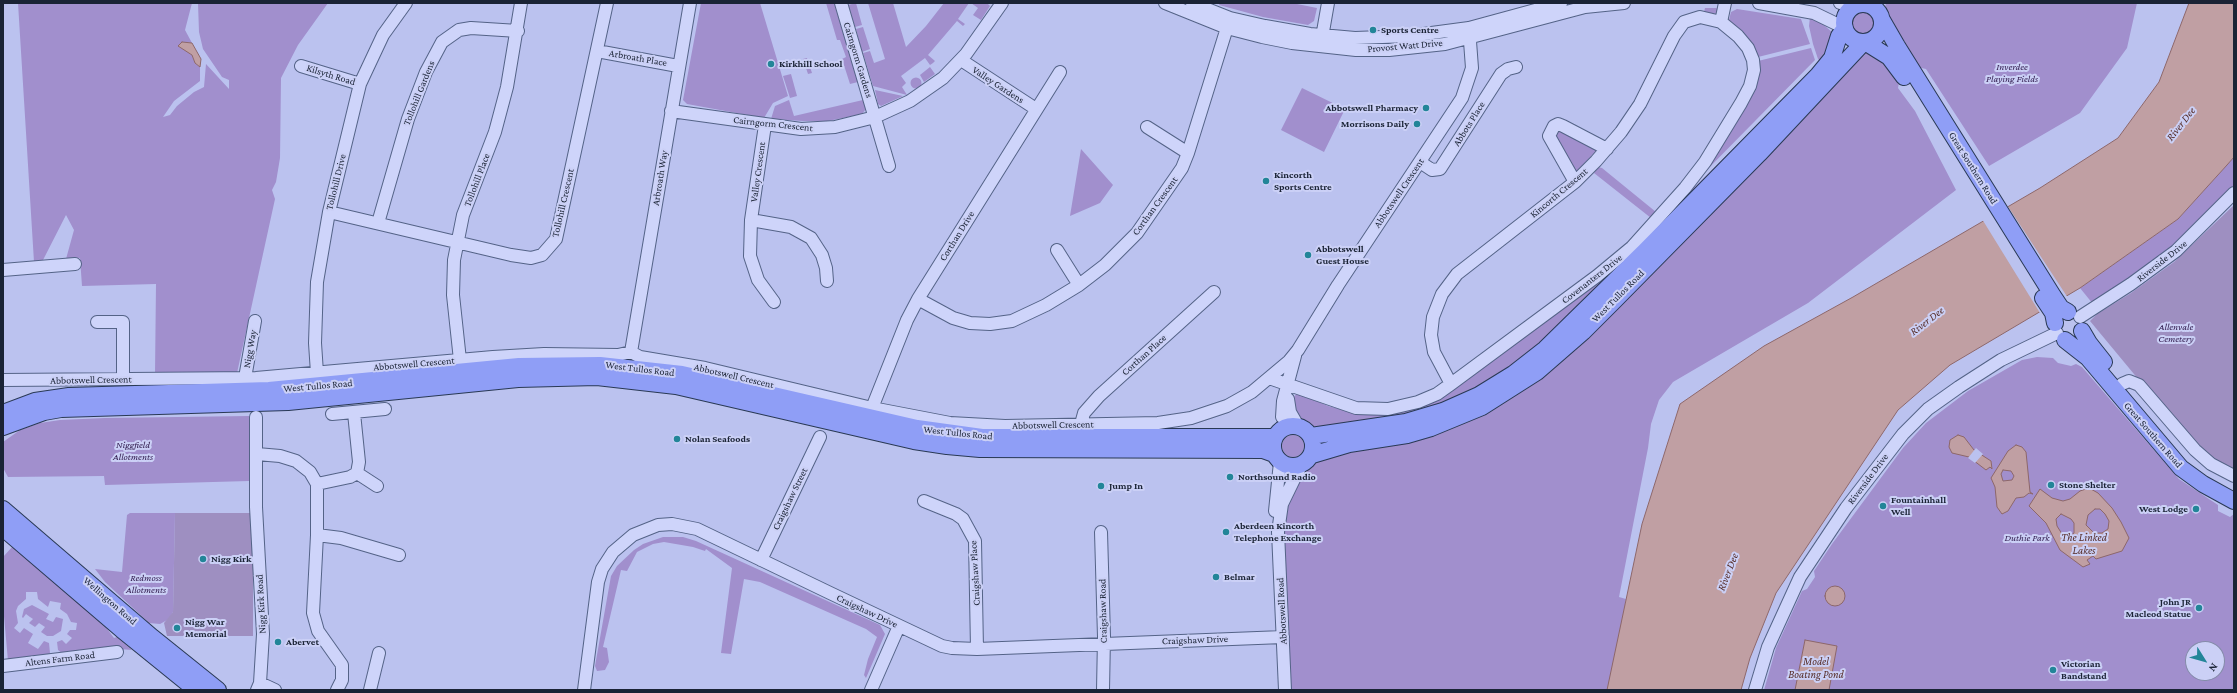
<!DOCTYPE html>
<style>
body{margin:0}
#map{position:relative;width:2237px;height:693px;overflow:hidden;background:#bbc2ef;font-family:"Crimson Pro",serif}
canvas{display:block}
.frame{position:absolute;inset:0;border:4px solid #1a2335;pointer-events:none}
.north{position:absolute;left:2185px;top:641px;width:40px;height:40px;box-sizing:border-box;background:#cbd0f6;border:1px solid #848ba9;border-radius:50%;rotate:127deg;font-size:11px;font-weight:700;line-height:16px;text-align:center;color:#1a2335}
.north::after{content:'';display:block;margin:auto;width:14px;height:18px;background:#228598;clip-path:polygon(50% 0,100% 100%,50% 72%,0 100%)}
</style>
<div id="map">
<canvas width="2237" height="693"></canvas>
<div class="frame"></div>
<div class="north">N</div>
</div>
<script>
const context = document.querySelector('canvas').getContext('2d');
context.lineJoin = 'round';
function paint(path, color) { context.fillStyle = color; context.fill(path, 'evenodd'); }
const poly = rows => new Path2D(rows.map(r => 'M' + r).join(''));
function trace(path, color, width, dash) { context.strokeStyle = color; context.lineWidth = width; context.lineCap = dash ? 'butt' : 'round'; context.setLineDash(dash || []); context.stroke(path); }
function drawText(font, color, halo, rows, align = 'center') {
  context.font = font + ' "Crimson Pro",serif'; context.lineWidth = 4; context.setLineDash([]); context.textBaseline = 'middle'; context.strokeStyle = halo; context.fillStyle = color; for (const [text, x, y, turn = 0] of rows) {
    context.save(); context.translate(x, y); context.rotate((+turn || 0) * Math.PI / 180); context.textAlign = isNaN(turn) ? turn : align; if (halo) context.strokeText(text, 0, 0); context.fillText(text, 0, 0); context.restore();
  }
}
const green = poly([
 [18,3,192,3,185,30,192,43,182,42,187,51,192,55,195,63,200,67,200,81,174,101,163,117,170,115,177,106,194,92,204,87,206,64,229,89,229,80,222,77,203,49,199,32,198,3,328,3,298,45,281,78,280,158,276,182,272,190,275,199,237,373,155,374,156,284,82,286,80,258,66,259,74,230,66,215,42,262,34,262],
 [701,3,760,3,788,96,773,103,764,118,687,104,683,100],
 [826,3,834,3,858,82,850,84,842,59,846,57,840,40,837,40],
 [856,3,862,25,855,27,848,5],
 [868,3,893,3,906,47,926,26,944,3,969,3,958,19,965,24,963,26,957,21,928,55,935,61,933,63,930,65,925,58,901,76,906,83,902,87,907,95,873,86,863,53,870,51,874,63,885,59],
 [971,3,987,3,990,6,981,20,973,15,978,8],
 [1220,3,1292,3,1317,8,1314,21,1308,25,1263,17,1219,5],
 [1886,3,2137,3,2127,48,2080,113,1989,166,1926,69,1908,65,1882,20],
 [1705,8,1716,8,1718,9,1717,13,1713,14,1704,12],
 [1737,9,1801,19,1810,44,1758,57,1729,20,1731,12],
 '1851 22a12 12 0 1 1 24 0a12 12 0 1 1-24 0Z',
 [1810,17,1817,19,1833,33,1823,63,1818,59,1813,44,1809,26],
 [863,27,870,49,862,52,856,29],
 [1865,42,1901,72,1898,88,1915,111,1956,190,1808,303,1673,382,1659,400,1651,424,1648,448,1619,597,1626,599,1612,690,1285,690,1279,517,1305,463,1469,414],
 [1811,48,1815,60,1695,182,1758,61],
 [807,58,812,73,808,74,803,59],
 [930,67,935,74,924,82,920,75],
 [1810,71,1812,73,1658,231,1666,216,1687,191,1695,187,1713,169],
 [791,74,797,96,790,98,783,76],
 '910.5 83a5.5 5.5 0 1 1 11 0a5.5 5.5 0 1 1-11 0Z',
 [1302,88,1345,109,1324,152,1281,130],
 [875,90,903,96,881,106,878,104],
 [789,100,794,116,863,100,866,109,862,114,828,121,803,121,771,119,775,106],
 [1557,130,1597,150,1576,172,1553,133],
 [1081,149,1113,185,1100,203,1070,216],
 [2234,157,2234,185,2174,246,2093,304,2080,288,2178,219],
 [1598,167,1602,168,1656,212,1651,218,1594,173],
 [1654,228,1553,336,1484,387,1424,413,1330,427,1316,427,1305,423,1295,415,1292,398,1298,393,1328,406,1351,412,1407,410],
 [2037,357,2053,358,2058,363,2071,366,2076,364,2082,367,2179,479,2218,505,2218,511,2230,517,2234,514,2234,690,1764,690,1776,648,1802,591,1807,589,1815,577,1814,571,1832,544,1903,448,1926,423,1968,391,2022,360],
 [2193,649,2217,649,2217,673,2193,673],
 [249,416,249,481,105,485,104,476,8,477,3,468,3,442,20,430,40,423,60,420,105,418],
 '1282 446a11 11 0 1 1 22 0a11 11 0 1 1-22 0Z',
 [130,513,175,513,173,612,169,619,160,624,149,623,105,582,95,569,122,572,127,515],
 [663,537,683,537,696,541,880,625,885,634,866,678,864,675,868,659,877,637,866,629,760,582,744,579,731,654,721,653,732,568,706,549,705,551,693,547,664,542,653,544,637,552,627,571,621,570,603,647,607,648,609,662,605,670,597,671,595,666,611,576,617,566,634,550,643,544],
 [13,546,105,626,114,638,117,637,132,650,108,648,63,654,58,650,57,642,62,640,66,644,72,638,67,634,70,630,76,630,77,623,71,622,67,614,60,609,61,603,50,601,48,607,38,599,37,592,26,592,26,599,18,606,16,611,18,623,14,628,20,633,24,628,33,634,28,643,38,649,44,641,49,643,50,653,48,656,8,661,3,605,3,557],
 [32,605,49,614,46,619,53,622,56,617,63,619,61,631,53,636,47,636,41,632,45,627,39,623,35,627,29,623,33,619,30,617,26,614,23,618,22,617,24,609]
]);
const cemetery = poly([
 [2234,205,2234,472,2214,461,2158,403,2090,321,2097,314,2131,293,2174,262],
 [175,513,253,513,253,636,167,636,164,623,173,612]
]);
const water = poly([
 [2189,3,2234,3,2234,157,2227,165,2178,219,2080,288,1950,365,1898,410,1776,593,1750,658,1741,690,1607,690,1642,524,1680,404,1764,346,1853,297,2040,188,2118,138,2159,82,2189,3],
 [182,42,192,43,201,59,200,67,195,63,192,55,178,46,182,42],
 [1958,435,1964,437,1974,450,1991,461,1992,469,1990,467,1986,470,1969,457,1952,453,1949,447,1950,440,1958,435],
 [2016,445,2022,447,2026,452,2030,492,2033,494,2029,493,2024,497,2016,498,2008,511,2002,514,1997,507,1995,487,1991,478,2008,451,2016,445],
 [2003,470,2011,471,2014,476,2012,480,2003,481,2001,474,2003,470],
 [2089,488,2098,493,2112,508,2121,522,2129,538,2122,551,2096,559,2093,556,2087,560,2090,564,2083,567,2060,550,2046,523,2029,506,2040,489,2052,498,2063,501,2070,499,2080,491,2089,488],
 [2095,509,2100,509,2105,514,2109,521,2108,529,2102,533,2094,533,2086,525,2088,515,2095,509],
 [2061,514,2071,519,2074,523,2074,533,2069,537,2062,534,2057,526,2056,519,2061,514],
 '1825 596a10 10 0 1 1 20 0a10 10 0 1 1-20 0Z',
 [1805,640,1837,646,1829,690,1795,690,1805,640]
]);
const pier = poly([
 [2007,205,2068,298,2040,313,1982,219],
 [1976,448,1983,454,1975,463,1968,458]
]);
const minor = poly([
 [841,3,889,166],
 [1165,3,1227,28,1262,37,1292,43,1356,50,1389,50,1445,44,1585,7,1624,3],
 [1192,3,1230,18,1265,26,1310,34,1355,38,1409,36,1469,28,1561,3],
 [1759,3,1814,13,1845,28],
 [1840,3,1854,6],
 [1721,22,1725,3],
 [1321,43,1328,3],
 [597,51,678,66],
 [961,60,1036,109],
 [301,66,360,84],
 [671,111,801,129,835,127,875,117,910,101,943,78,966,54,1002,3],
 [765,125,751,220,750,256,758,280,774,302],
 [1147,127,1188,153],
 [1420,162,1432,170,1440,169,1501,74,1508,69,1516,67],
 [1575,182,1549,136,1554,126,1558,124,1563,126,1607,149],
 [329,212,511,255,531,258,542,255,556,239,607,3],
 [751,220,791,227,811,238,822,255,826,268,827,281],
 [378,223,408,119,426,72,442,42,459,30,471,28,518,31],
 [1057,250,1079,285],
 [3,270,75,264],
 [918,299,953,318,970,323,990,324,1012,321,1046,305,1079,285,1105,265,1137,233,1182,168,1188,153,1230,18],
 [2080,317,2131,284,2176,251,2234,193],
 [97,322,123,322,123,379],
 [631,352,690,3],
 [460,360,453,295,454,260,463,215,495,132,507,87,521,3],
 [317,373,315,343,317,282,329,212,360,84,383,35,406,3],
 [245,378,255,321],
 [1269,378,1356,408,1388,409,1418,402,1437,394,1451,384,1597,276,1632,247,1685,188,1705,162,1741,103,1750,86,1754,70,1753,60,1748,48,1738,36,1721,22,1700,17,1684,22,1674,36,1640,104,1621,132,1596,161,1575,182,1457,274,1442,294,1433,317,1431,335,1434,352,1451,384],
 [3,380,256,378,493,357,544,354,618,355,631,352,640,357,705,368,872,408,950,423,1005,426,1158,423,1191,418,1227,406,1252,392,1289,361,1298,350,1338,285,1462,98,1472,68,1469,28],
 [2122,384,2129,381,2139,385,2195,450,2211,464,2234,476],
 [1288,399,1290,412,1298,426],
 [872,408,907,320,918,299,1060,72],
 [332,414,385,409],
 [256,417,256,507,263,634,260,683,257,690],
 [1282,417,1283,401,1295,356],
 [1081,424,1084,413,1099,396,1214,292],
 [257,454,280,456,296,461,310,472,317,484,317,535,313,613,318,631,342,665,342,680,337,690],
 [357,473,377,486],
 [317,484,350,477,357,473,359,462,354,413],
 [924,501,956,514,963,519,975,541,977,649],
 [1275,511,1280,462],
 [1101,532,1104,637,1103,690],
 [317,535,341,538,399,555],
 [761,560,820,437],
 [3,666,117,652],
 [260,683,275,690],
 [370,690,379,653],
 [584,690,598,582,602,569,613,552,633,535,658,525,672,524,697,529,830,593,942,646,952,648,977,649,1283,637],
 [871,690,899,626],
 [1285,690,1278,532,1282,504,1301,465],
 [1755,690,1768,647,1800,577,1846,508,1903,434,1928,409,1959,387,2001,360,2057,333]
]);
const major = poly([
 '1844 23a19 19 0 1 1 38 0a19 19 0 1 1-38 0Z',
 [1882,20,1897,46,2053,296,2061,308,2068,312],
 [1865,42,1889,57,1904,77],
 [2043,298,2053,313,2055,323],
 [2082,331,2089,343,2104,362],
 [2065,340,2088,358,2181,468,2203,484,2234,501],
 [3,413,35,401,69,396,269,390,519,366,600,365,682,374,917,428,982,437,1275,437],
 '1273 446a20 20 0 1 1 40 0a20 20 0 1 1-40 0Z',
 [3,427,44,412,61,409,288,402,518,379,597,377,676,386,914,441,947,446,980,449,1263,450,1274,454],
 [1311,436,1406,422,1443,411,1479,395,1513,374,1545,349,1645,251,1818,75,1832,58,1839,36,1845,28],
 [1312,455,1349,444,1407,435,1431,428,1482,407,1537,372,1583,332,1615,300,1759,154,1864,42],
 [3,509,152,637,218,690],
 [3,528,122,630,196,690]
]);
const markers = [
 [1373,30,4,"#228598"],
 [771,64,4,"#228598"],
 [1426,108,4,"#228598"],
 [1417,124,4,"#228598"],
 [1266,181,4,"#228598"],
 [1308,255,4,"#228598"],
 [677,439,4,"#228598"],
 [1230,477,4,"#228598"],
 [2051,485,4,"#228598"],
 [1101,486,4,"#228598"],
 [1883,506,4,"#228598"],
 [2196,509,4,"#228598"],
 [1226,532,4,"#228598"],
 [203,559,4,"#228598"],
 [1216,577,4,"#228598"],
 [2199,608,4,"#228598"],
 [177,628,4,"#228598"],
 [278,642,4,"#228598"],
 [2053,670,4,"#228598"]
];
const poiNames = [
 ["Sports Centre",1381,30],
 ["Kirkhill School",779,64],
 ["Abbotswell Pharmacy",1418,108,"right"],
 ["Morrisons Daily",1409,124,"right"],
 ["Kincorth",1274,175],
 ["Sports Centre",1274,187],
 ["Abbotswell",1316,249],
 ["Guest House",1316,261],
 ["Nolan Seafoods",685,439],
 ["Northsound Radio",1238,477],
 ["Stone Shelter",2059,485],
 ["Jump In",1109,486],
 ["Fountainhall",1891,500],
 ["Well",1891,512],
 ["West Lodge",2188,509,"right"],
 ["Aberdeen Kincorth",1234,526],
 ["Telephone Exchange",1234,538],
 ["Nigg Kirk",211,559],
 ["Belmar",1224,577],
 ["John JR",2191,602,"right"],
 ["Macleod Statue",2191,614,"right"],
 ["Nigg War",185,622],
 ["Memorial",185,634],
 ["Abervet",286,642],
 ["Victorian",2061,664],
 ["Bandstand",2061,676]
];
const streetNames = [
 ["Provost Watt Drive",1405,46,-5],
 ["Arbroath Place",638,58,10],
 ["Cairngorm Gardens",858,60,73],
 ["Kilsyth Road",331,75,17],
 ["Valley Gardens",998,85,33],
 ["Tollohill Gardens",419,93,-68],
 ["Cairngorm Crescent",773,124,6],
 ["Abbots Place",1469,124,-58],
 ["Great Southern Road",1973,168,58],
 ["Valley Crescent",758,172,-82],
 ["Arbroath Way",660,178,-81],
 ["Tollohill Place",477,180,-69],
 ["Tollohill Drive",336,182,-76],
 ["Abbotswell Crescent",1399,193,-56],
 ["Kincorth Crescent",1559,193,-40],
 ["Tollohill Crescent",563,203,-77],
 ["Corthan Crescent",1155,206,-54],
 ["Corthan Drive",957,236,-58],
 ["Riverside Drive",2162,261,-38],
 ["Covenanters Drive",1592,279,-38],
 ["West Tullos Road",1618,296,-45],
 ["Nigg Way",250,349,-80],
 ["Corthan Place",1144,355,-42],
 ["Abbotswell Crescent",414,364,-5],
 ["West Tullos Road",640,369,7],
 ["Abbotswell Crescent",734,376,13],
 ["Abbotswell Crescent",91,380,-1],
 ["West Tullos Road",318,386,-5],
 ["Abbotswell Crescent",1053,425,-1],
 ["West Tullos Road",958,433,6],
 ["Great Southern Road",2153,435,49],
 ["Riverside Drive",1868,479,-53],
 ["Craigshaw Street",790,499,-64],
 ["Craigshaw Place",975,573,-93],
 ["Wellington Road",110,601,41],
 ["Nigg Kirk Road",261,604,-93],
 ["Craigshaw Drive",867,611,25],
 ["Craigshaw Road",1103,611,-91],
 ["Abbotswell Road",1282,611,-93],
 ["Craigshaw Drive",1195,640,-2],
 ["Altens Farm Road",60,659,-7]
];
const parkNames = [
 ["Inverdee",2012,67],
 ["Playing Fields",2012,79],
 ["Allenvale",2176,327],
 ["Cemetery",2176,339],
 ["Niggfield",133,445],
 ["Allotments",133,457],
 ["Duthie Park",2027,538],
 ["Redmoss",146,578],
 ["Allotments",146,590]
];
const waterNames = [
 ["River Dee",2181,124,-52],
 ["River Dee",1927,321,-38],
 ["The Linked",2084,538],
 ["Lakes",2084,551],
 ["River Dee",1728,572,-69],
 ["Model",1816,662],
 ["Boating Pond",1816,675]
];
paint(green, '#a18fcd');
paint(cemetery, '#9e8fc1');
paint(water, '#c09fa3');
trace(water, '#8d676a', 1);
paint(pier, '#bbc2ef');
trace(minor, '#546387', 14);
trace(major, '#293954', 18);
trace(minor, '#ced4fa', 12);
trace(major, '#8f9ef6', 16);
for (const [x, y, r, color] of markers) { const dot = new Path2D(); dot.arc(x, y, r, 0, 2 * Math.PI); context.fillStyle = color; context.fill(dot); trace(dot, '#cbd0f6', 1.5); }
drawText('bold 10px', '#1a2335', '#cbd0f6', poiNames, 'left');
drawText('10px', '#1a2335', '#cbd0f6', streetNames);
drawText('italic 10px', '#352052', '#cbd0f6', parkNames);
drawText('italic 11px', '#562d28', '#cbd0f6', waterNames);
</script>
